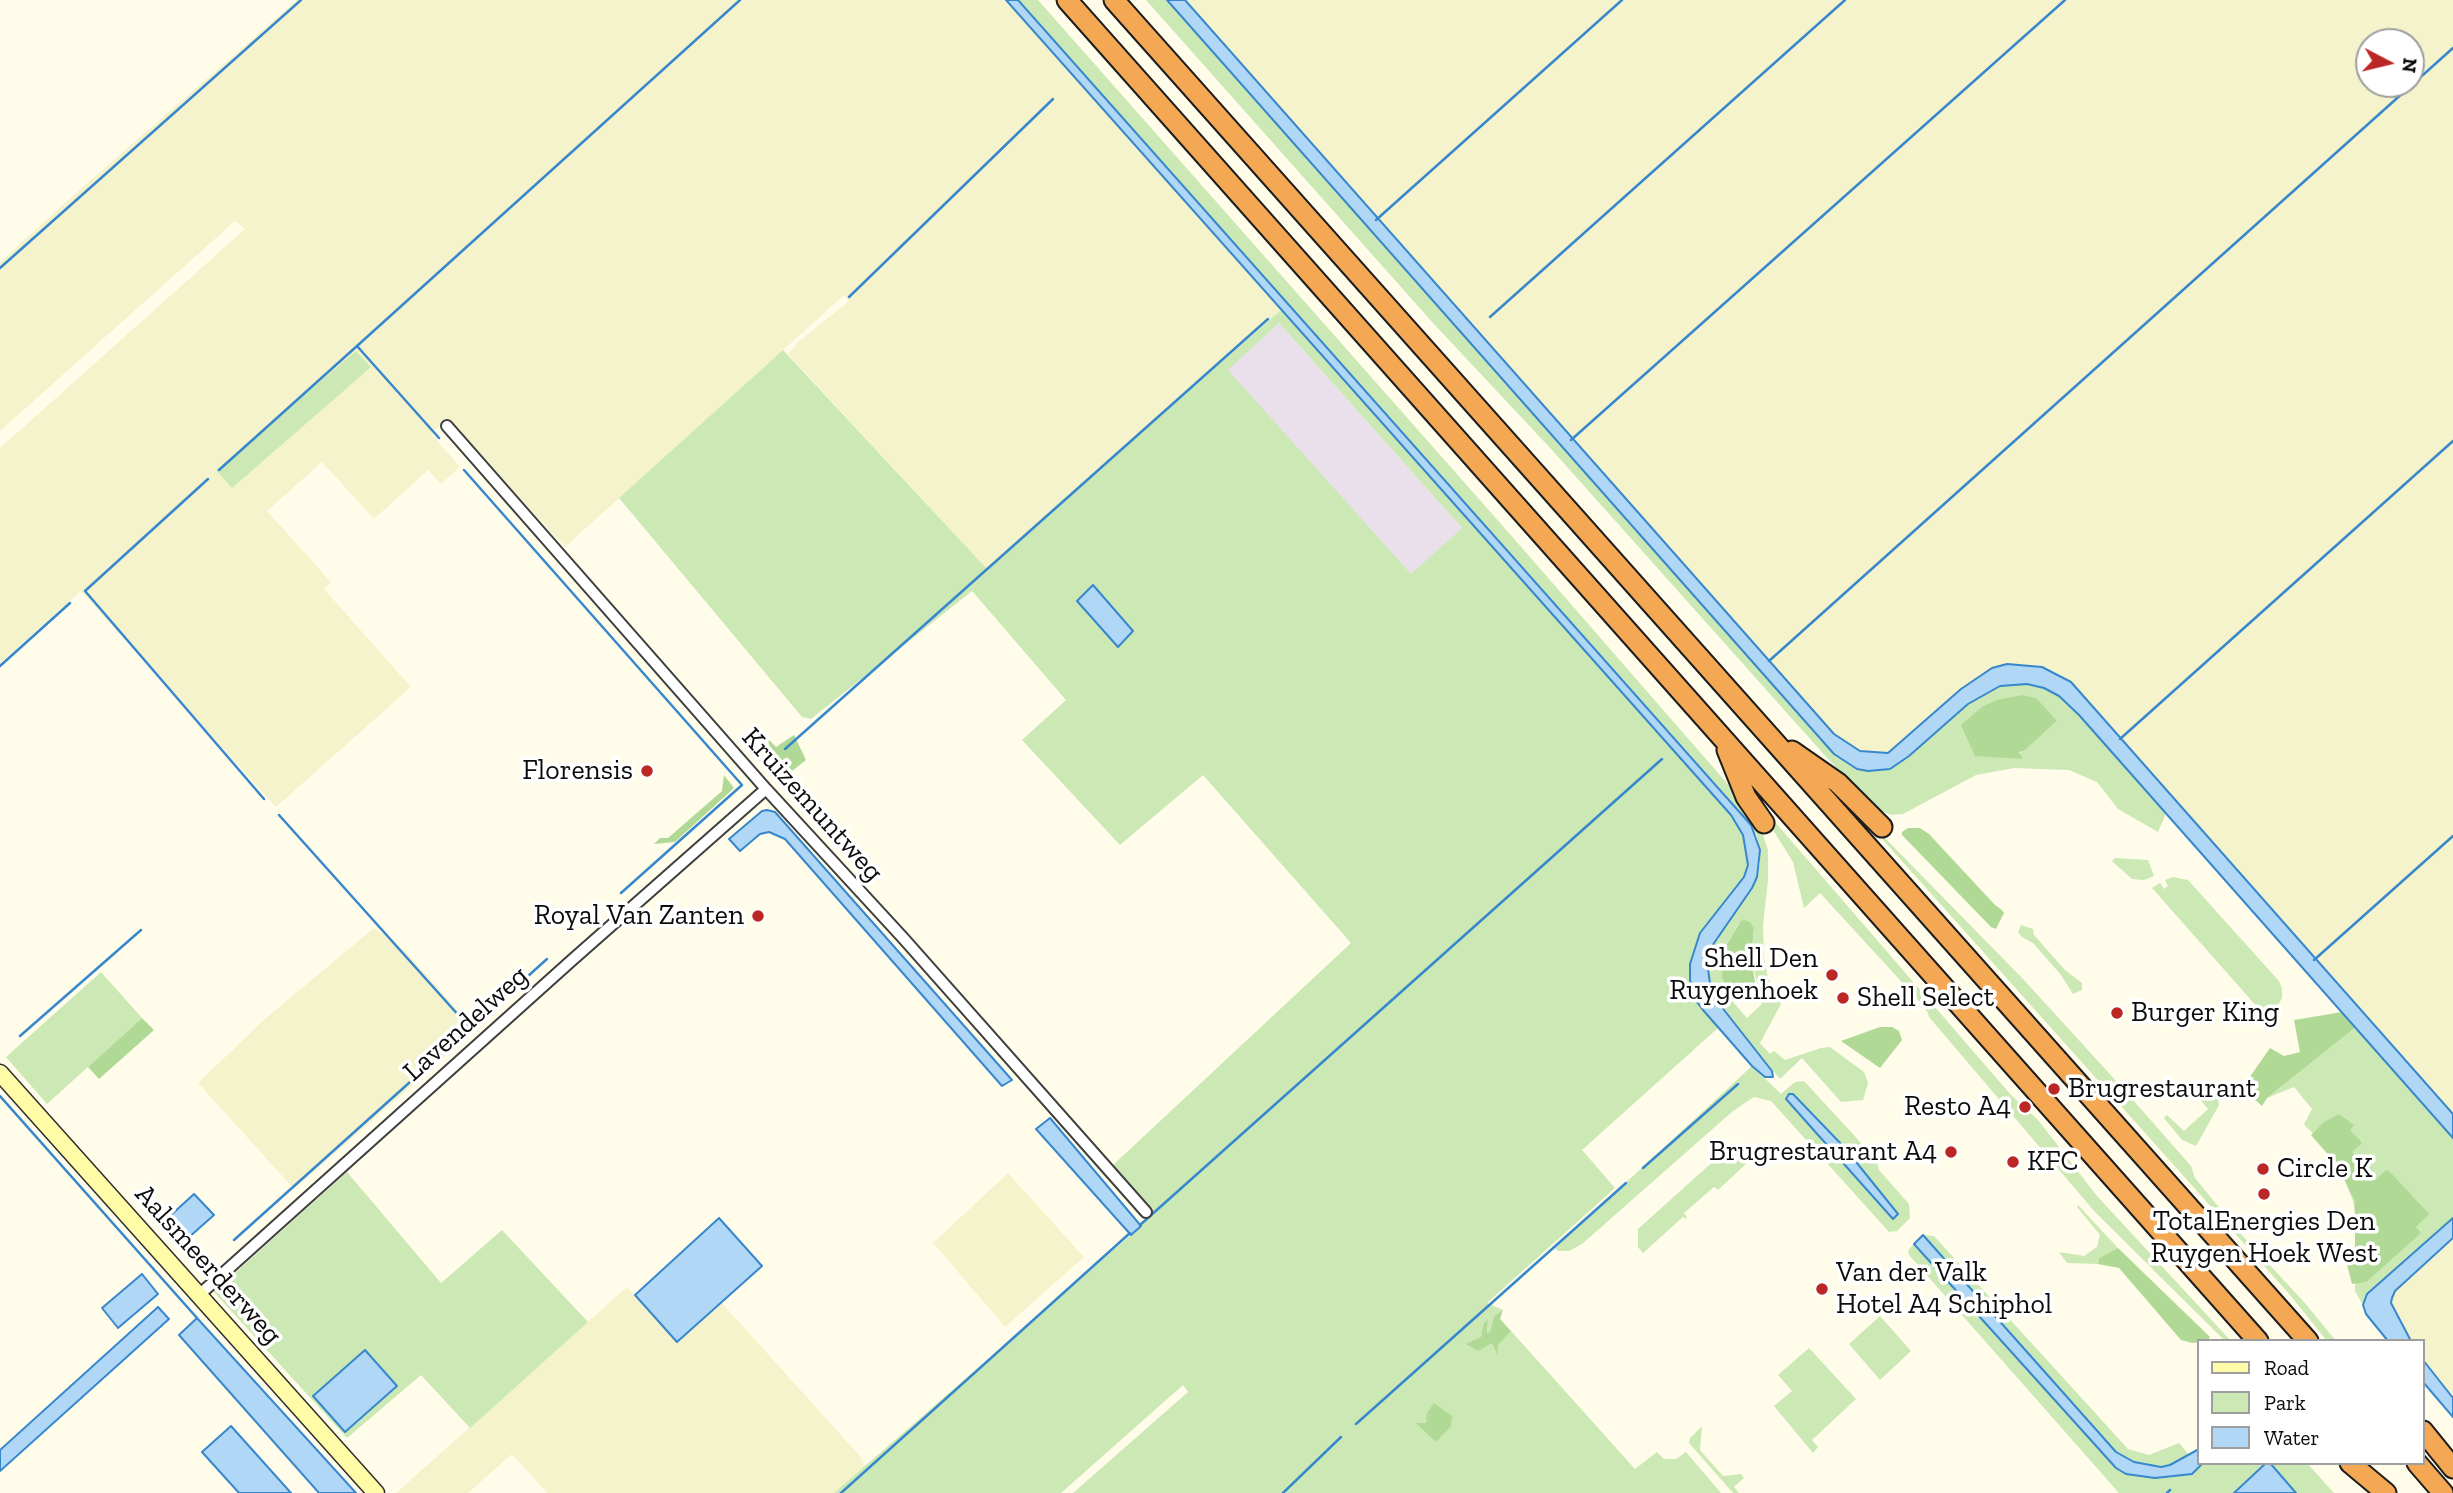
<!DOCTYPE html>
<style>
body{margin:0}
#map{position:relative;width:2453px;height:1493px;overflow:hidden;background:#fffcea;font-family:"Zilla Slab",serif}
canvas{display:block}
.legend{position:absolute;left:2197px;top:1339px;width:228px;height:126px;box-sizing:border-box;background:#fff;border:2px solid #9e9e9e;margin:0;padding:9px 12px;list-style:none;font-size:21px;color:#0c0c0c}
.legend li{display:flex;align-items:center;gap:14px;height:35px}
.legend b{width:35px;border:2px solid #9e9e9e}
.north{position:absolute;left:2355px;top:28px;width:70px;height:70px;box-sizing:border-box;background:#fff;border:2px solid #9e9e9e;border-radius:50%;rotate:97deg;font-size:19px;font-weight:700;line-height:28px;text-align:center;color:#0c0c0c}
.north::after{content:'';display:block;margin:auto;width:24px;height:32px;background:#bb2724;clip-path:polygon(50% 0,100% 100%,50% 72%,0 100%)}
</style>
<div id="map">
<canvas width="2453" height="1493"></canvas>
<ul class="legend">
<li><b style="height:9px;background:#fffba6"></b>Road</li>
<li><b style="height:19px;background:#cce8b5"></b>Park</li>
<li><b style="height:19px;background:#b0d7f6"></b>Water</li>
</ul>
<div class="north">N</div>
</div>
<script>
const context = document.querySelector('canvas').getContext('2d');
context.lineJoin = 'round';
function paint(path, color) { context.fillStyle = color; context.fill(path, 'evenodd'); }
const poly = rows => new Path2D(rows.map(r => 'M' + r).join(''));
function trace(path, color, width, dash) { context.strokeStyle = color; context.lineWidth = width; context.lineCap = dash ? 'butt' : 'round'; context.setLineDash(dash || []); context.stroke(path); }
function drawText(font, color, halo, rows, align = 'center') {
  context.font = font + ' "Zilla Slab",serif'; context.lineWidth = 7; context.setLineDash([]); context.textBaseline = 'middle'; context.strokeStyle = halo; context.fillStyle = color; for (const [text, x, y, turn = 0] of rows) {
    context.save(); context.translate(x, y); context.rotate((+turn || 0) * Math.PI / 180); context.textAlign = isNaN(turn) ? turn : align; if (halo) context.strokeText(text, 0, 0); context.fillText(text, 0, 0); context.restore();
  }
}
const industrial = poly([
 [1279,323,1462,528,1411,575,1227,370]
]);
const farmland = poly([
 [297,0,1006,0,1281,310,987,569,788,354,798,342,849,301,844,295,565,547,447,418,431,434,460,467,441,484,428,470,374,519,322,462,267,511,331,582,324,589,411,687,276,807,81,591,0,663,0,448,245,229,235,221,0,431,0,262,85,185],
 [1185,0,2453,0,2453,1114,2071,682,2057,674,2042,667,2007,664,1961,689,1888,753,1860,751,1834,734],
 [2369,42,2411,42,2411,84,2369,84],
 [374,928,404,950,475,1030,294,1189,198,1083,266,1018],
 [1008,1173,1084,1257,1005,1327,933,1243],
 [2453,1238,2453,1398,2423,1360,2423,1341,2411,1341,2390,1303,2395,1291],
 [627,1287,677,1342,721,1302,860,1456,865,1466,834,1493,547,1493,512,1454,468,1493,396,1493]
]);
const green = poly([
 [1018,0,1038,0,1509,533,1746,805,1760,826,1768,850,1768,880,1763,926,1764,958,1768,978,1781,1004,1760,1043,1770,1054,1774,1051,1785,1060,1821,1048,1830,1047,1864,1072,1868,1083,1863,1100,1841,1102,1802,1058,1780,1079,1723,1011,1713,994,1708,969,1712,946,1752,888,1760,864,1757,836,1725,794],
 [1739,923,1754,928,1751,958,1757,983,1753,992,1762,1004,1747,1018,1728,996,1722,977,1723,951],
 [1146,0,1167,0,1834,754,1857,769,1890,769,1909,756,1968,704,2000,686,2027,684,2044,688,2059,696,2075,710,2166,813,2158,832,2118,809,2097,782,2069,770,2014,768,1976,775,1903,814,1891,815,1877,809,1828,759,1552,450,1433,323],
 [2021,695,2057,721,2024,751,2019,753,2023,758,1980,709,1996,700],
 [1281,310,1731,815,1743,835,1747,852,1748,865,1745,877,1700,933,1690,964,1694,998,1718,1028,1582,1150,1615,1188,1487,1303,1503,1310,1494,1316,1490,1332,1487,1334,1488,1320,1481,1336,1492,1343,1496,1353,1498,1345,1511,1331,1635,1469,1657,1452,1664,1459,1676,1459,1686,1452,1721,1493,1073,1493,1188,1392,1183,1385,1061,1493,834,1493,1141,1226,1153,1209,1113,1165,1351,943,1203,775,1120,845,1022,740,1066,700,972,591,811,719,802,717,619,498,783,350,987,569],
 [1279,323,1462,528,1411,574,1228,370],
 [1093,585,1133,630,1118,647,1077,601],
 [356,351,371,367,232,488,216,470],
 [1762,807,2011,1095,2038,1120,2097,1196,2231,1341,2225,1341,2095,1212,1929,1017,1928,1013,1921,1003,1820,893,1804,908,1793,862,1760,809],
 [1875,831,1879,832,2024,980,2118,1083,2191,1166,2195,1178,2240,1233,2304,1302,2336,1341,2327,1341,2290,1295],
 [2115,858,2148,860,2154,876,2144,880,2132,879,2112,861],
 [2173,877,2188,880,2279,981,2282,989,2282,998,2266,1027,2266,1017,2152,888,2160,883,2164,889,2168,886,2165,880],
 [2021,925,2033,929,2034,935,2065,970,2082,983,2082,990,2073,994,2061,975,2033,943,2022,937,2018,932],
 [101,972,142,1018,47,1104,6,1057],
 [2356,1027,2453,1138,2453,1218,2367,1294,2363,1305,2355,1291,2355,1198,2355,1214,2353,1201,2338,1164,2361,1143,2319,1138,2307,1128,2304,1124,2312,1109,2294,1087,2267,1098],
 [1752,1066,1781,1094,1795,1082,1804,1081,1852,1133,1877,1162,1879,1170,1909,1204,1910,1218,1897,1231,1889,1232,1771,1101,1754,1097,1733,1111,1582,1244,1569,1251,1558,1251,1555,1248],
 [2205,1086,2217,1092,2219,1105,2196,1146,2182,1140,2164,1118,2167,1115,2184,1131,2208,1109,2193,1091],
 [1727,1149,1739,1150,1740,1156,1746,1164,1718,1190,1714,1187,1684,1213,1687,1217,1686,1219,1683,1217,1643,1253,1638,1247,1638,1229],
 [347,1172,441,1283,502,1230,588,1322,470,1428,421,1375,347,1438,214,1292],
 [2078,1205,2118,1248,2099,1258,2098,1264,2067,1263,2059,1252,2084,1256,2097,1247,2100,1235,2077,1207],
 [1923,1235,1934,1236,2128,1449,2149,1455,2179,1443,2189,1455,2170,1465,2152,1467,2123,1458,2116,1452],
 [1914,1244,2116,1468,2126,1474,2155,1478,2192,1474,2203,1463,2266,1463,2234,1493,2119,1493,1909,1255,1908,1250],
 [1880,1316,1911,1351,1880,1380,1849,1344],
 [1809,1348,1856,1399,1812,1440,1818,1447,1813,1453,1774,1406,1792,1391,1778,1375],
 [1702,1426,1700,1450,1723,1476,1741,1474,1744,1478,1734,1487,1739,1493,1733,1493,1689,1443,1690,1438],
 [2270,1463,2307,1463,2334,1493,2296,1493]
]);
const forest = poly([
 [2021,695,2036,698,2057,721,2024,751,2019,752,2023,759,1975,756,1961,725,1982,707,1996,700],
 [794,735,806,760,792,771,784,761,770,772,746,747,750,742,761,755,770,750,768,739,776,747],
 [724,775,734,788,675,842,654,844,660,838,668,838,722,791],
 [1908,828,1920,828,1929,834,1995,905,2002,910,2004,913,1996,929,1991,927,1902,835,1902,832],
 [1744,920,1750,922,1754,928,1751,958,1756,988,1753,992,1745,983,1737,983,1728,993,1722,977,1723,951,1740,922],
 [2342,1012,2356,1027,2267,1098,2262,1106,2254,1099,2247,1081,2270,1048,2284,1056,2300,1052,2294,1020],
 [142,1018,154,1030,99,1079,88,1067],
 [1880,1027,1892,1027,1899,1031,1902,1040,1880,1068,1841,1041],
 [2339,1114,2354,1125,2350,1130,2362,1143,2352,1152,2375,1180,2386,1170,2389,1171,2429,1214,2416,1227,2421,1233,2366,1282,2352,1284,2347,1265,2355,1246,2355,1201,2338,1166,2311,1135,2323,1123],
 [2118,1248,2210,1337,2208,1341,2192,1343,2181,1340,2119,1268,2098,1264,2099,1258],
 [1503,1310,1500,1319,1511,1331,1498,1345,1497,1355,1492,1343,1478,1351,1466,1344,1481,1337,1484,1323,1488,1319,1487,1333,1490,1332,1494,1316],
 [1434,1403,1452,1416,1451,1426,1436,1442,1416,1423,1426,1423,1427,1413]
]);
const water = poly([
 [1006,0,1018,0,1751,825,1760,850,1757,877,1752,888,1712,946,1708,969,1710,983,1717,1001,1772,1071,1773,1077,1765,1077,1752,1066,1703,1010,1694,998,1690,980,1690,964,1700,933,1744,877,1748,865,1743,835,1731,815,1006,0],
 [1167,0,1185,0,1834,734,1860,751,1888,753,1961,689,1992,668,2007,664,2042,667,2071,682,2453,1114,2453,1138,2079,715,2059,696,2044,688,2027,684,2000,686,1968,704,1909,756,1890,769,1868,771,1857,769,1834,754,1167,0],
 [1093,585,1133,631,1118,647,1077,601,1093,585],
 [767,810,775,812,1012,1080,1002,1086,785,839,769,832,760,834,740,851,729,839,762,811,767,810],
 [1789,1094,1793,1094,1844,1147,1898,1214,1893,1219,1786,1099,1789,1094],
 [1050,1118,1141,1226,1131,1235,1036,1129,1050,1118],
 [194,1194,214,1215,179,1246,160,1225,194,1194],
 [719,1218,762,1266,677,1342,635,1295,719,1218],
 [2453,1218,2453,1238,2395,1291,2392,1298,2391,1303,2411,1341,2388,1341,2366,1314,2363,1305,2367,1294,2453,1218],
 [1923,1235,2116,1452,2134,1462,2161,1467,2170,1465,2199,1449,2199,1463,2203,1463,2192,1474,2155,1478,2126,1474,2116,1468,1914,1244,1923,1235],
 [142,1274,158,1294,118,1328,102,1308,142,1274],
 [158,1307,169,1319,0,1471,0,1450,158,1307],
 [197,1318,356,1493,319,1493,179,1335,197,1318],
 [365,1350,397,1386,345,1432,313,1396,365,1350],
 [2423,1360,2453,1398,2453,1417,2423,1382,2423,1360],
 [231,1426,291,1493,239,1493,202,1452,231,1426],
 [2266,1463,2270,1463,2296,1493,2234,1493,2266,1463]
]);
const stream = poly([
 [1376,220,1622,0],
 [0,268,301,0],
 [849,297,1053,99],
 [1490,317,1845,0],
 [439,438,357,346,740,0],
 [1571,440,2065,0],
 [219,470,357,346],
 [464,470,742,785,621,893],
 [208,479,85,591,264,799],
 [1769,661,2453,48],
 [0,666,70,603],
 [2120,739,2453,441],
 [785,749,1268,319],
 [279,815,469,1027],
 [2314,960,2453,836],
 [20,1036,141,930],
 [0,1096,197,1318],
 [1643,1168,1738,1084],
 [1140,1225,1662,759],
 [234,1240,547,959],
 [1356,1424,1626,1183],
 [841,1493,1130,1233],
 [1283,1493,1341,1437],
 [2167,1493,2170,1490]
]);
const street = poly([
 [447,426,766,789,904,939,1146,1212],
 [199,1295,571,961,766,789]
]);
const secondary = poly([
 [0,1073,376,1493]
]);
const highway = poly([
 [1067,0,2258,1341],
 [1114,0,2308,1341],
 [1727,750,1746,797,1764,823],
 [1792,751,1838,783,1882,827],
 [2423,1431,2453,1468],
 [2350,1463,2386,1493],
 [2417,1463,2443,1493]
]);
const markers = [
 [647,771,7,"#bb2724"],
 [758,916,7,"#bb2724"],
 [1832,975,7,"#bb2724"],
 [1843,998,7,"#bb2724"],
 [2117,1013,7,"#bb2724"],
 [2054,1089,7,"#bb2724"],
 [2025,1107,7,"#bb2724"],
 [1951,1152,7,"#bb2724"],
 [2013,1162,7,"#bb2724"],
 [2263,1169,7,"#bb2724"],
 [2264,1194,7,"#bb2724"],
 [1822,1289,7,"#bb2724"]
];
const poiNames = [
 ["Florensis",633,771,"right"],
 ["Royal Van Zanten",744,916,"right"],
 ["Shell Den",1818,959,"right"],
 ["Ruygenhoek",1818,991,"right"],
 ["Shell Select",1857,998],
 ["Burger King",2131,1013],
 ["Brugrestaurant",2068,1089],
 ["Resto A4",2011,1107,"right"],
 ["Brugrestaurant A4",1937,1152,"right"],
 ["KFC",2027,1162],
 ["Circle K",2277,1169],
 ["TotalEnergies Den",2264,1222,"center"],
 ["Ruygen Hoek West",2264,1254,"center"],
 ["Van der Valk",1836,1273],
 ["Hotel A4 Schiphol",1836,1305]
];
const streetNames = [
 ["Kruizemuntweg",812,805,48],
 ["Lavendelweg",466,1024,-42],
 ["Aalsmeerderweg",208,1265,48]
];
paint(industrial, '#eae0eb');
paint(farmland, '#f4f3cb');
paint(green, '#cce8b5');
paint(forest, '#afd994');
paint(water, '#b0d7f6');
trace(water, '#3787cd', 2);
trace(stream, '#3787cd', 2.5);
trace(street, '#3f3f3f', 14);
trace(secondary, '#2e2e2e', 19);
trace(highway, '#1d1d1d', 23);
trace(street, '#fff', 10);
trace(secondary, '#fffba6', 16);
trace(highway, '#f4a853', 19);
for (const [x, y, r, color] of markers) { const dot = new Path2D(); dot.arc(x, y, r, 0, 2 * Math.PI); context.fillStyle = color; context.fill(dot); trace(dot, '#fff', 2.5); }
drawText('28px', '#0c0c0c', '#fff', poiNames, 'left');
drawText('28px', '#0c0c0c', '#fff', streetNames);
</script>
